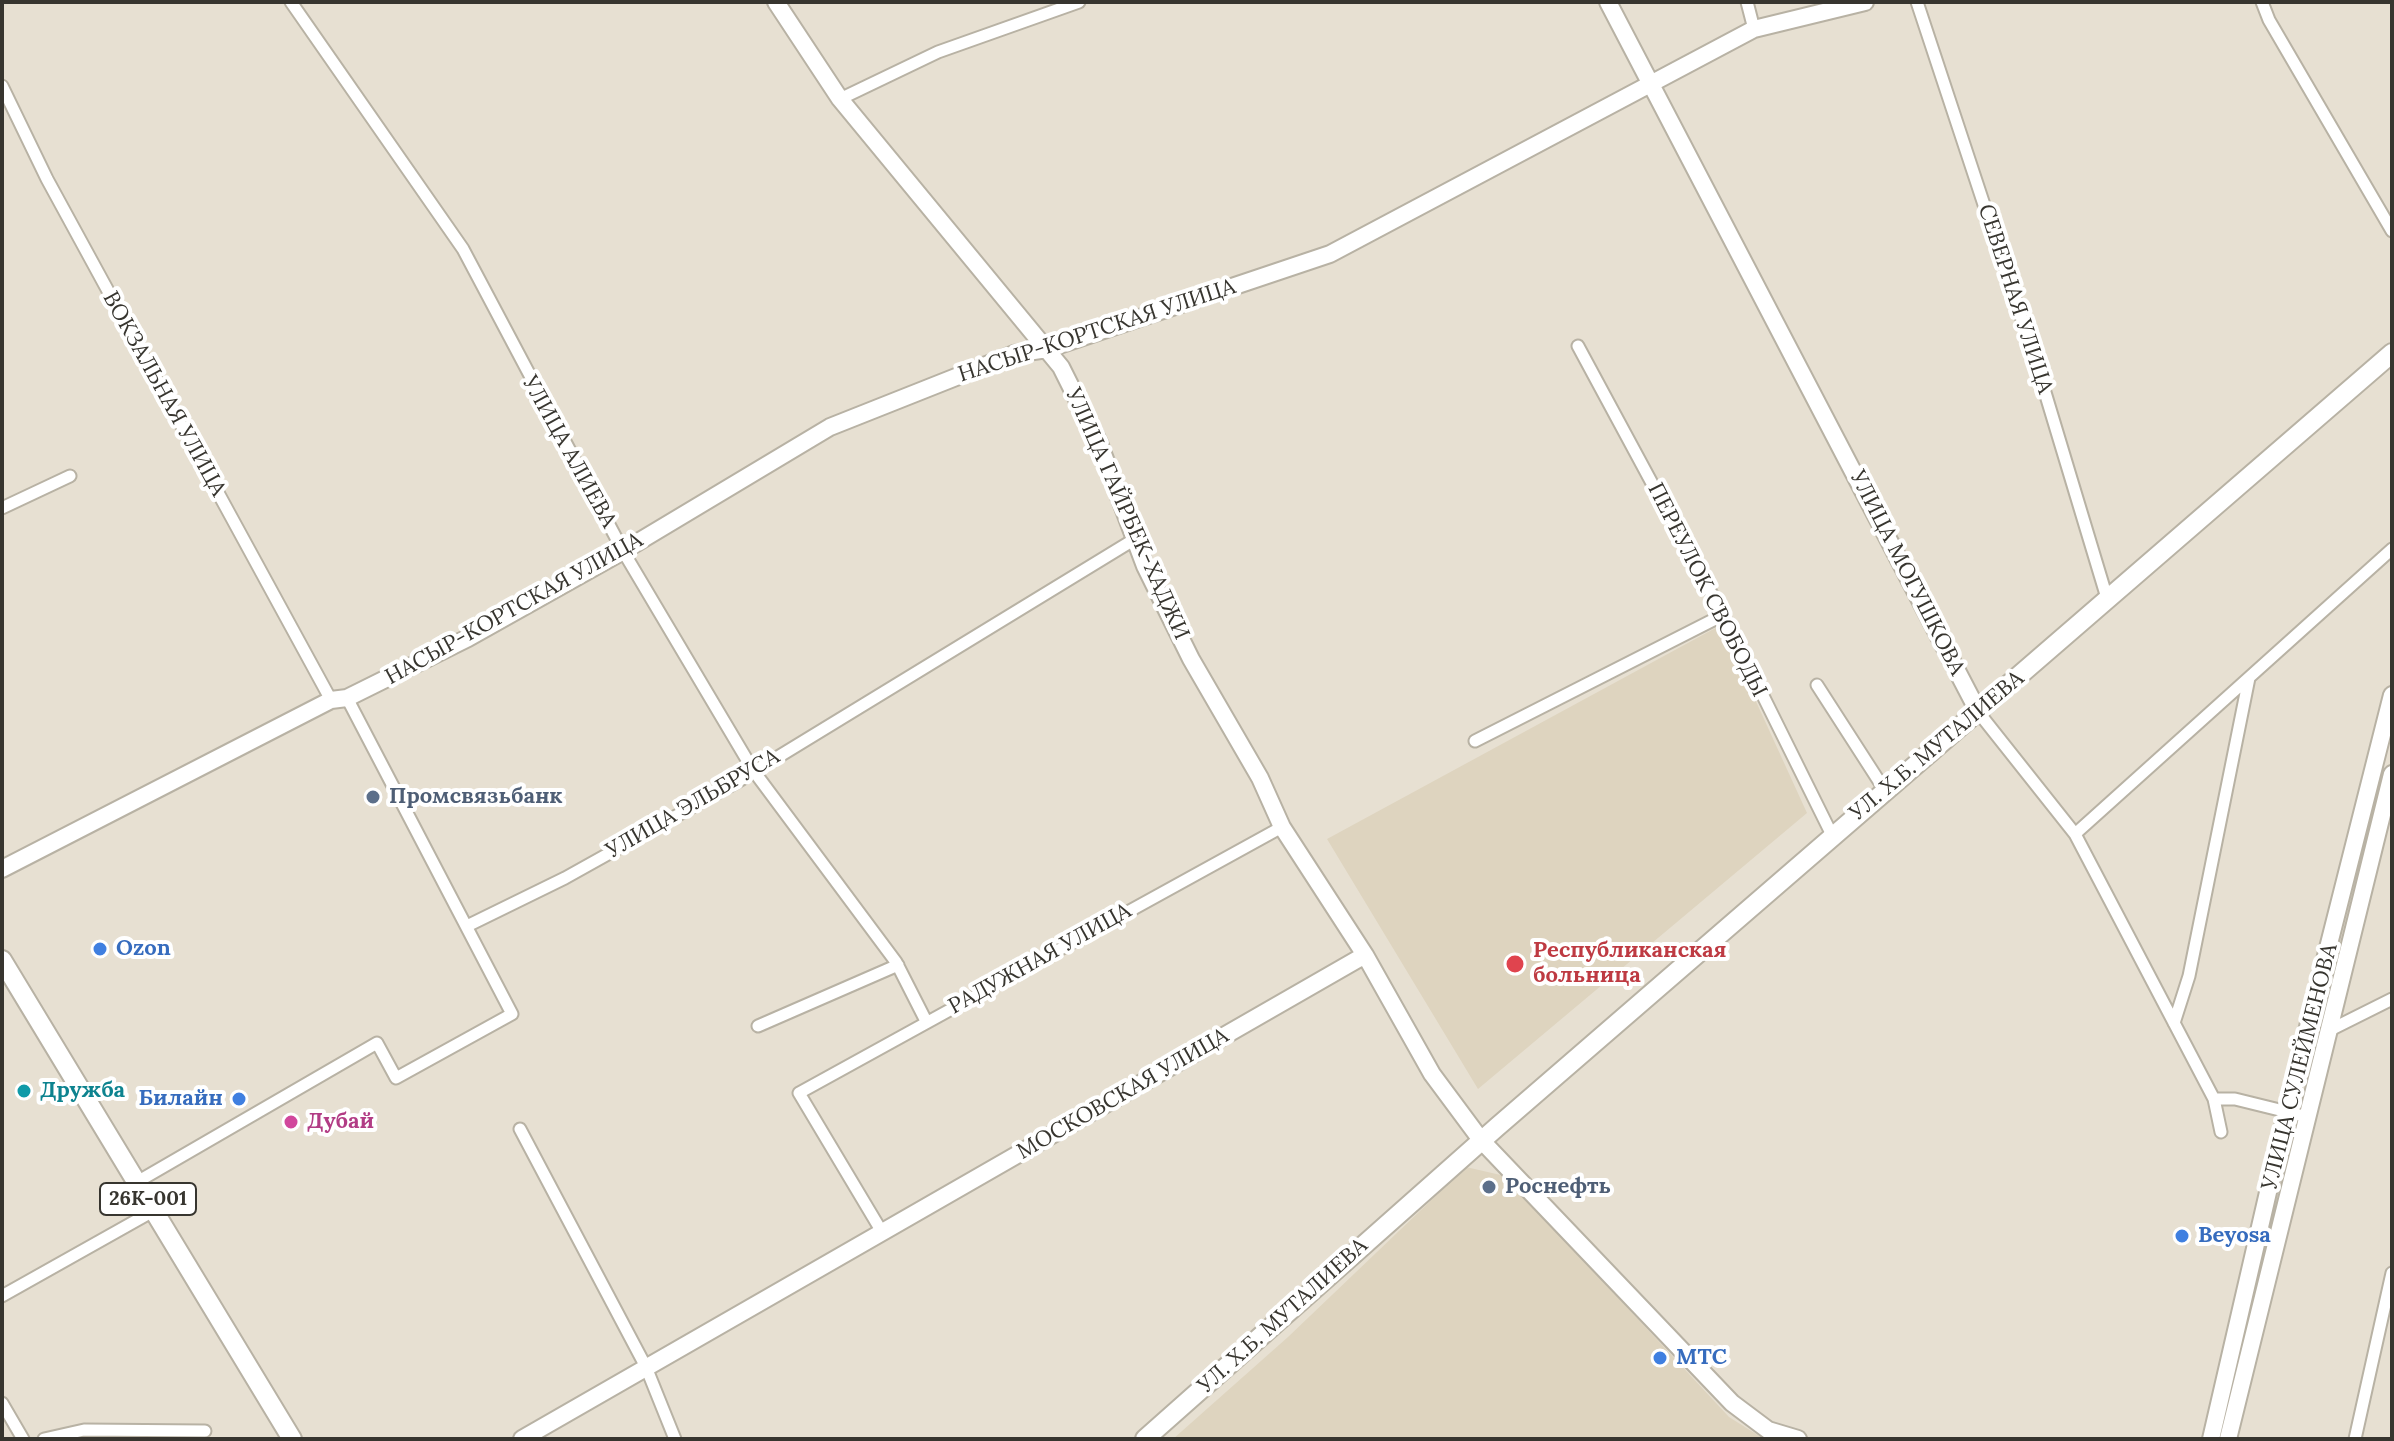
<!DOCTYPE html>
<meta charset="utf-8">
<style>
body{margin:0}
#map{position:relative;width:2394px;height:1441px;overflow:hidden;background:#e7e0d2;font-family:Lora,serif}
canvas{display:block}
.frame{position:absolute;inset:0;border:4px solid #37352f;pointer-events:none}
</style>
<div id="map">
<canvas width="2394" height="1441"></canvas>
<div class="frame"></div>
</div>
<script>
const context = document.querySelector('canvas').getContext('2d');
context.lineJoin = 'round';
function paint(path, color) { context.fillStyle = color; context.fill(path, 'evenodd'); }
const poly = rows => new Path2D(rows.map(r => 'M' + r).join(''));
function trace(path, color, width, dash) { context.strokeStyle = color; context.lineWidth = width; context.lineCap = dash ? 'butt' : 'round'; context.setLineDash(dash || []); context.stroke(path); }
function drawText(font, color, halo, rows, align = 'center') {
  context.font = font + ' Lora,serif'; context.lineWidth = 8; context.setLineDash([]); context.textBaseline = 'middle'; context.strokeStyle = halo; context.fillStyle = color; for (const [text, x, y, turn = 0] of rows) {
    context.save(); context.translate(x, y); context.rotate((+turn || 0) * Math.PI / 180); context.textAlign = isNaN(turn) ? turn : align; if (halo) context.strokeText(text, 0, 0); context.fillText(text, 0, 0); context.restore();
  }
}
const built = poly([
 [1721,625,1807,813,1478,1089,1327,839],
 [1466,1167,1505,1176,1729,1417,1764,1439,1173,1439,1288,1337]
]);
const street = poly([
 [291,2,463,249,623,551,753,770,896,962,926,1021],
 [1747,2,1754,29],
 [1917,2,2035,359,2107,598],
 [2262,2,2269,20,2392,231],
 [2,86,47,179,331,700],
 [840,99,938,52,1079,2],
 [1578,346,1723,615,1832,835],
 [2,508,70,476],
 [1817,685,1884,789],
 [1979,713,2075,834,2214,1099,2221,1132],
 [1475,741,1723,615],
 [2075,834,2392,549],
 [467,926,565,878,737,782,1135,539],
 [2174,1023,2189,976,2249,678],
 [758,1026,898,965],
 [2328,1031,2392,999],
 [2214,1099,2235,1099,2308,1117],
 [520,1129,646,1367,675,1439],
 [137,1182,377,1043,396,1078,512,1014,347,698],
 [882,1232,799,1093,1282,827],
 [2,1296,155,1210],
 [2,1403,23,1439],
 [44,1439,84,1430,205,1431],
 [2355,1439,2392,1273]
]);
const secondary = poly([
 [776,2,840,99,1061,367,1099,443,1145,566,1191,659,1260,778,1282,827,1365,955,1432,1074,1481,1140,1732,1403,1768,1430,1798,1439],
 [1608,2,1979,713],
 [2,869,331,700,347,698,468,638,623,551,830,427,1014,354,1047,349,1330,254,1754,29,1865,2],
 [522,1439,1365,955],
 [2211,1439,2287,1110,2392,695],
 [2228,1439,2392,774]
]);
const primary = poly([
 [2,960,292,1439],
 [1145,1439,1497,1127,2392,353]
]);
const markers = [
 [373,797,8,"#5c6f8a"],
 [100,949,8,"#3f7fe0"],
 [1515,964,10,"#e0444e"],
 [24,1091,8,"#0f9aa8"],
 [239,1099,8,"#3f7fe0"],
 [291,1122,8,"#d1479c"],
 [1489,1187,8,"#5c6f8a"],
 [2182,1236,8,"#3f7fe0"],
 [1660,1358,8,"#3f7fe0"]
];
const shields = [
 [148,1199,96]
];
const shieldNames = [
 ["26К-001",148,1199]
];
const streetNames = [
 ["СЕВЕРНАЯ УЛИЦА",2015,299,72],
 ["НАСЫР-КОРТСКАЯ УЛИЦА",1097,331,-18],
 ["ВОКЗАЛЬНАЯ УЛИЦА",164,394,61],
 ["УЛИЦА АЛИЕВА",569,452,61],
 ["УЛИЦА ГАЙРБЕК-ХАДЖИ",1127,514,66],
 ["УЛИЦА МОГУШКОВА",1907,573,63],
 ["ПЕРЕУЛОК СВОБОДЫ",1707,590,63],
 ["НАСЫР-КОРТСКАЯ УЛИЦА",514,609,-29],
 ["УЛ. Х.Б. МУТАЛИЕВА",1937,746,-40],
 ["УЛИЦА ЭЛЬБРУСА",693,804,-30],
 ["РАДУЖНАЯ УЛИЦА",1040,959,-29],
 ["УЛИЦА СУЛЕЙМЕНОВА",2300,1067,-76],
 ["МОСКОВСКАЯ УЛИЦА",1123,1094,-30],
 ["УЛ. Х.Б. МУТАЛИЕВА",1283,1316,-42]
];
const serviceNames = [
 ["Промсвязьбанк",389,797],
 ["Роснефть",1505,1187]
];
const shopNames = [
 ["Ozon",116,949],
 ["Билайн",223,1099,"right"],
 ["Beyosa",2198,1236],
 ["МТС",1676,1358]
];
const healthNames = [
 ["Республиканская",1533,951],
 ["больница",1533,976]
];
const cultureNames = [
 ["Дружба",40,1091]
];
const hotelNames = [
 ["Дубай",307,1122]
];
paint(built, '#ded4bf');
trace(street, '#b8b2a4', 15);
trace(secondary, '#b8b2a4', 20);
trace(primary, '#b8b2a4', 22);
trace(street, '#fff', 11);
trace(secondary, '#fff', 16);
trace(primary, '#fff', 18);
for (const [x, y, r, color] of markers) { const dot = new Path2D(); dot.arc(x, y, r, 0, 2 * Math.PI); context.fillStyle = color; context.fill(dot); trace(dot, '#fff', 3); }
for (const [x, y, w] of shields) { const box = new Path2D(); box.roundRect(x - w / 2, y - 16, w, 32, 6); context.fillStyle = '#fff'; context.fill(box); trace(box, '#37352f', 2); }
drawText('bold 20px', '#37352f', null, shieldNames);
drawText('22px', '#37352f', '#fff', streetNames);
drawText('bold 22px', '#4e5e75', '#fff', serviceNames, 'left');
drawText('bold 22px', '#366cbe', '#fff', shopNames, 'left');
drawText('bold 22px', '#be3a42', '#fff', healthNames, 'left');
drawText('bold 22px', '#0d838f', '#fff', cultureNames, 'left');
drawText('bold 22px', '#b23c85', '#fff', hotelNames, 'left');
</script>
